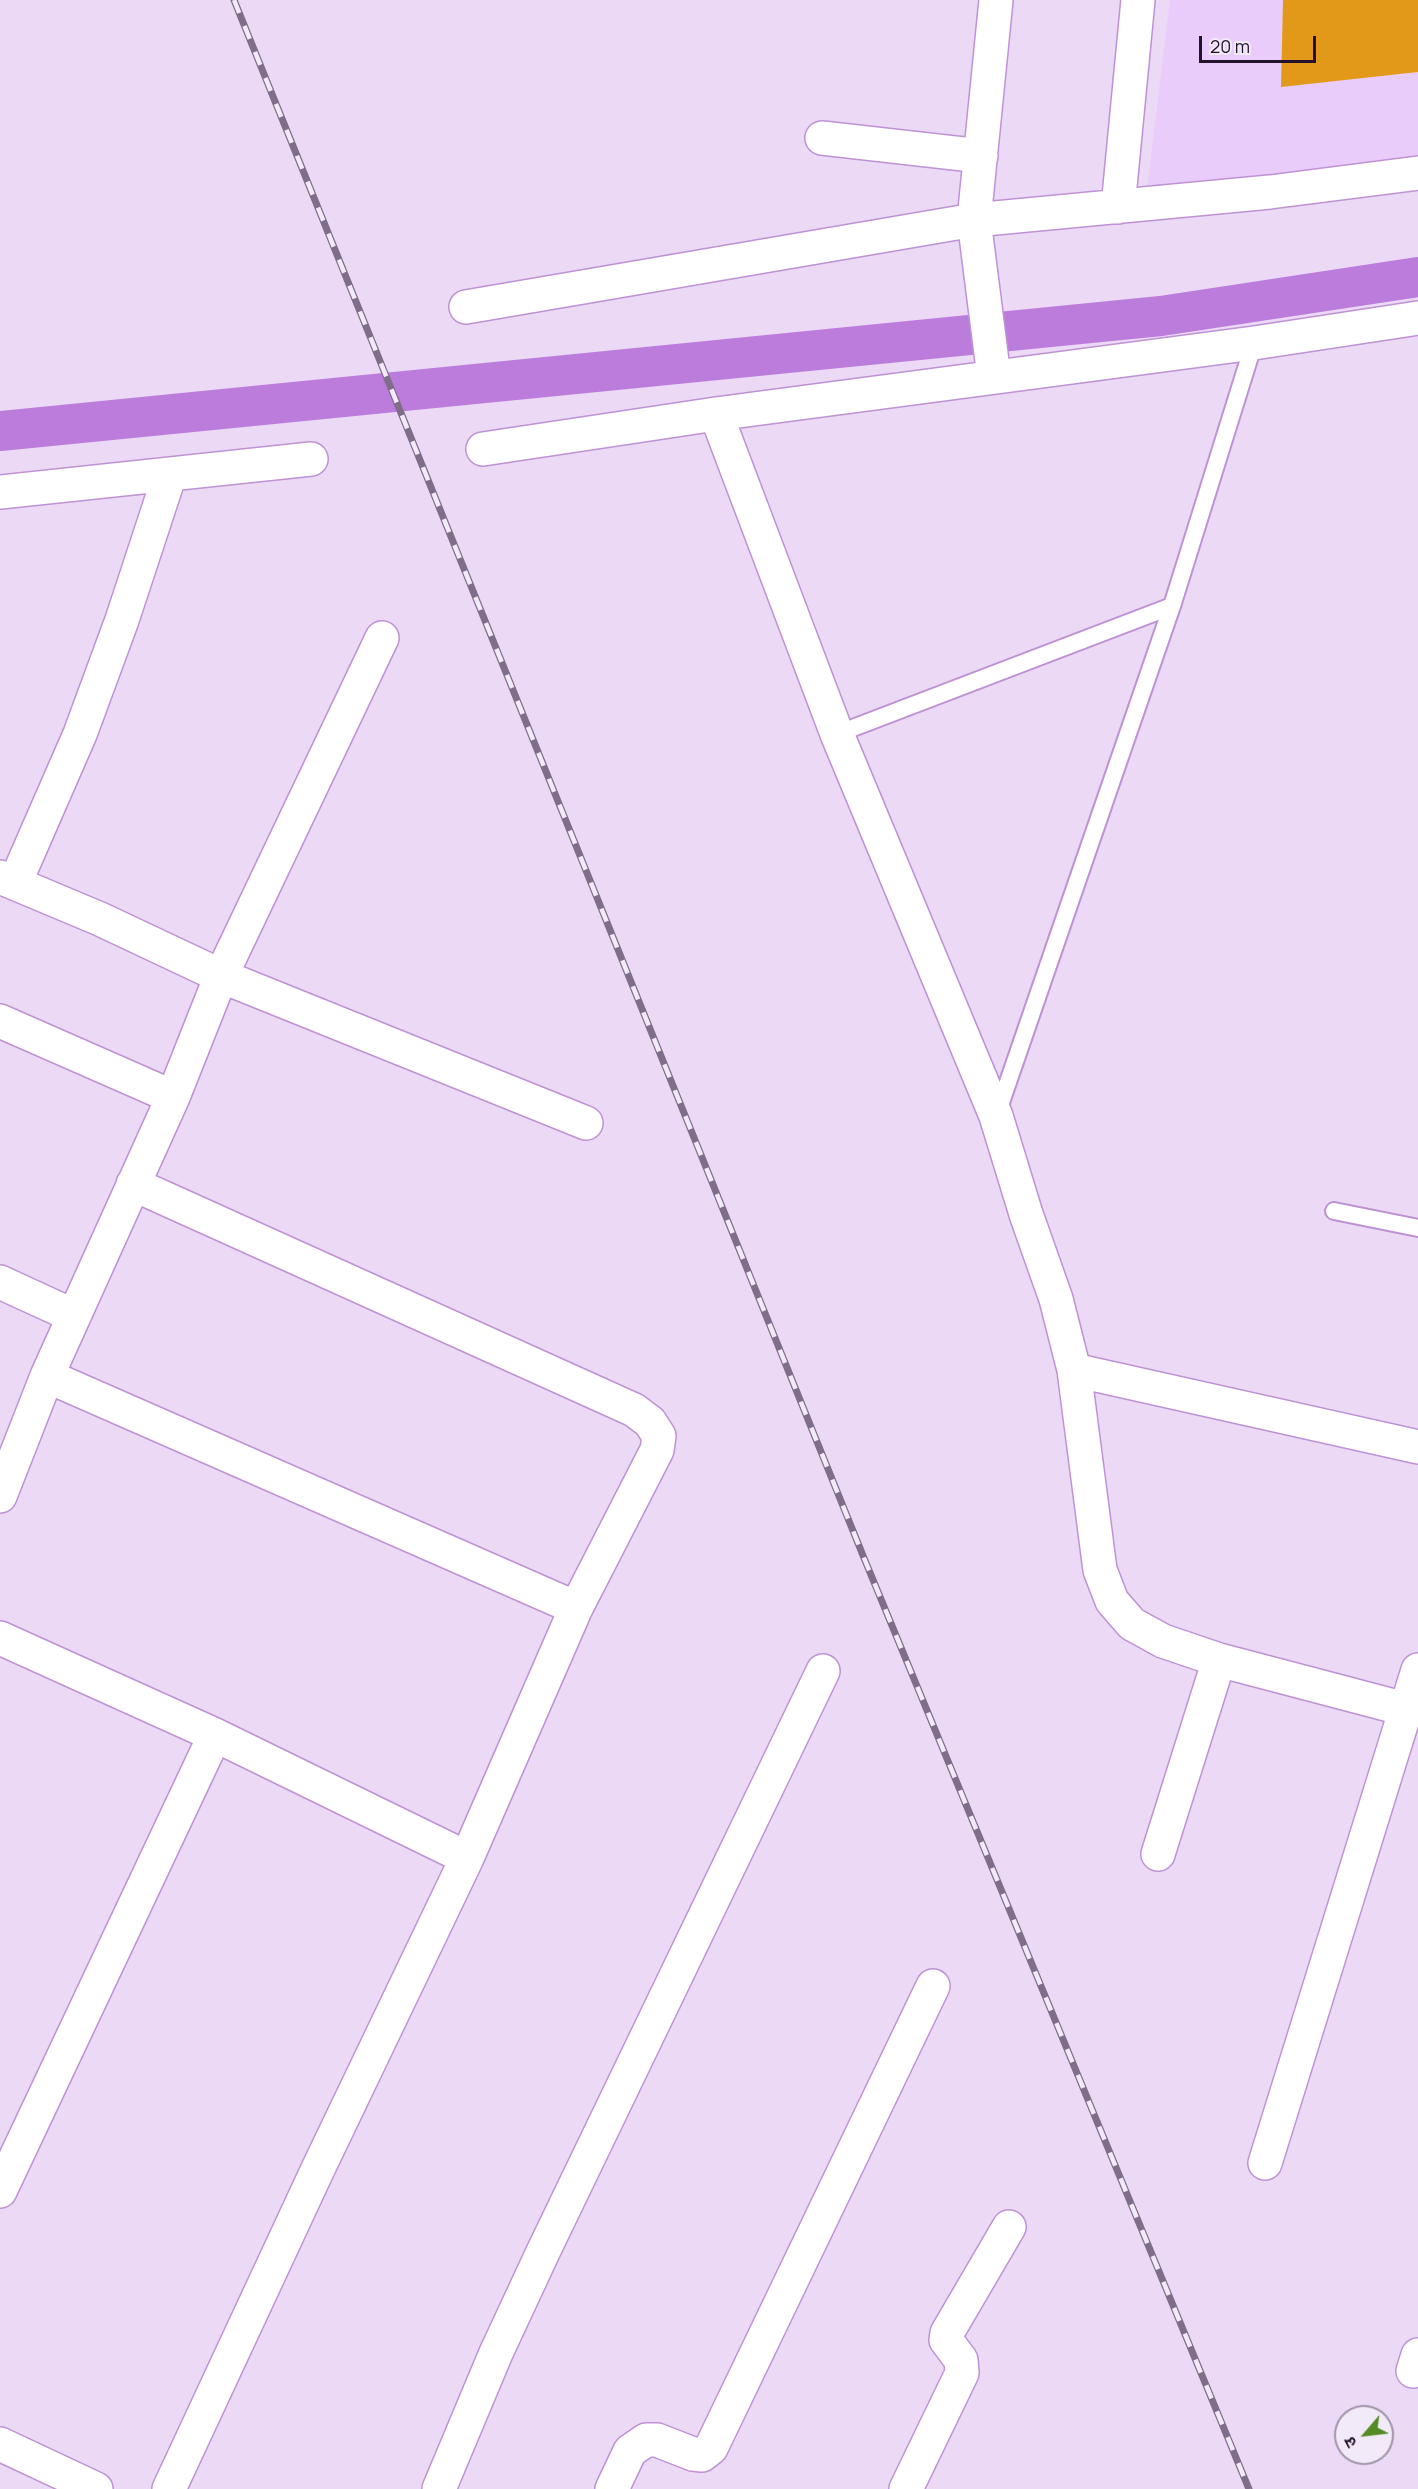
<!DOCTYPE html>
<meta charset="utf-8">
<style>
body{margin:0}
#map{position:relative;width:1418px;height:2489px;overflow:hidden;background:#ebd9f6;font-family:Manrope,"Noto Sans Devanagari",sans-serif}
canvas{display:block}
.north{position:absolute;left:1334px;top:2405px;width:60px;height:60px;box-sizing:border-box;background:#f3eaf9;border:2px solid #a094a7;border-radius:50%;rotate:242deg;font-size:16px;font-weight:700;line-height:24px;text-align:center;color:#23122c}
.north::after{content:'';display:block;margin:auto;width:21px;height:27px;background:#548b25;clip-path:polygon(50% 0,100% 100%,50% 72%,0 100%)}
.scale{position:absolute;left:1199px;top:36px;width:117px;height:27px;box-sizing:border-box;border:3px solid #23122c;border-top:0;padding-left:8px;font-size:18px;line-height:21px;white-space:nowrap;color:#23122c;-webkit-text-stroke:4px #f3eaf9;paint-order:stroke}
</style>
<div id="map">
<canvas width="1418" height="2489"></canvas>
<div class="north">उ</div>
<div class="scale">20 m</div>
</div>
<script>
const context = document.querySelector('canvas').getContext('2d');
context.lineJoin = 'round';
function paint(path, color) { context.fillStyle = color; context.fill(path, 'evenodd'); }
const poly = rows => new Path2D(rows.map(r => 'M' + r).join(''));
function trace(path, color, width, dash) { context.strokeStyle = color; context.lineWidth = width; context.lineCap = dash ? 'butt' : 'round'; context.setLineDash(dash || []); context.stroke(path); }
const built = poly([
 [1170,0,1418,0,1418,161,1146,197]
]);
const canal = poly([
 [0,431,1161,316,1418,277]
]);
const building = poly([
 [1283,0,1418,0,1418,72,1281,87]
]);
const lane = poly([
 [837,734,1172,606],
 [997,1114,1172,606,1254,343],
 [1334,1211,1418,1228]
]);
const street = poly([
 [822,138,981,156],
 [1118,207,1138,0],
 [466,307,974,220,1270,192,1418,173],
 [994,377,974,220,996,0],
 [716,414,837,734,996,1116,1026,1214,1056,1299,1074,1370,1100,1570,1112,1601,1132,1624,1163,1641,1219,1660,1405,1709],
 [483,449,716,414,1254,343,1418,318],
 [0,492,311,459],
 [0,877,100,919,221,976,586,1123],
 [15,883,80,734,122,620,170,474],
 [0,1021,173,1097],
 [133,1184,634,1410,650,1422,659,1436,657,1450,576,1608,467,1858,317,2171,169,2489],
 [0,1282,74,1316],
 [1074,1370,1418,1447],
 [47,1376,576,1608],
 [0,1496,47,1376,173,1097,221,976,382,638],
 [0,1638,215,1735,467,1858],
 [1158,1854,1219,1660],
 [1265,2163,1418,1670],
 [0,2191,215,1735],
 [1413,2371,1418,2355],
 [0,2444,96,2489],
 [439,2489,496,2353,543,2252,823,1671],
 [612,2489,630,2451,646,2440,657,2440,693,2454,702,2455,711,2448,933,1986],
 [906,2489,962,2373,961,2360,946,2340,947,2333,1009,2227]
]);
const rail = poly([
 [234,0,864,1558,1249,2489]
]);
paint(built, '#eaccfa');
trace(canal, '#bc7cdc', 40);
paint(building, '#e2991a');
trace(lane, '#be92d5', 20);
trace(street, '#be92d5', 36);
trace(lane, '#fff', 16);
trace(street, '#fff', 33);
trace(rail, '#7f6e89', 7);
trace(rail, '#f3eaf9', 4.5, [14]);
</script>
